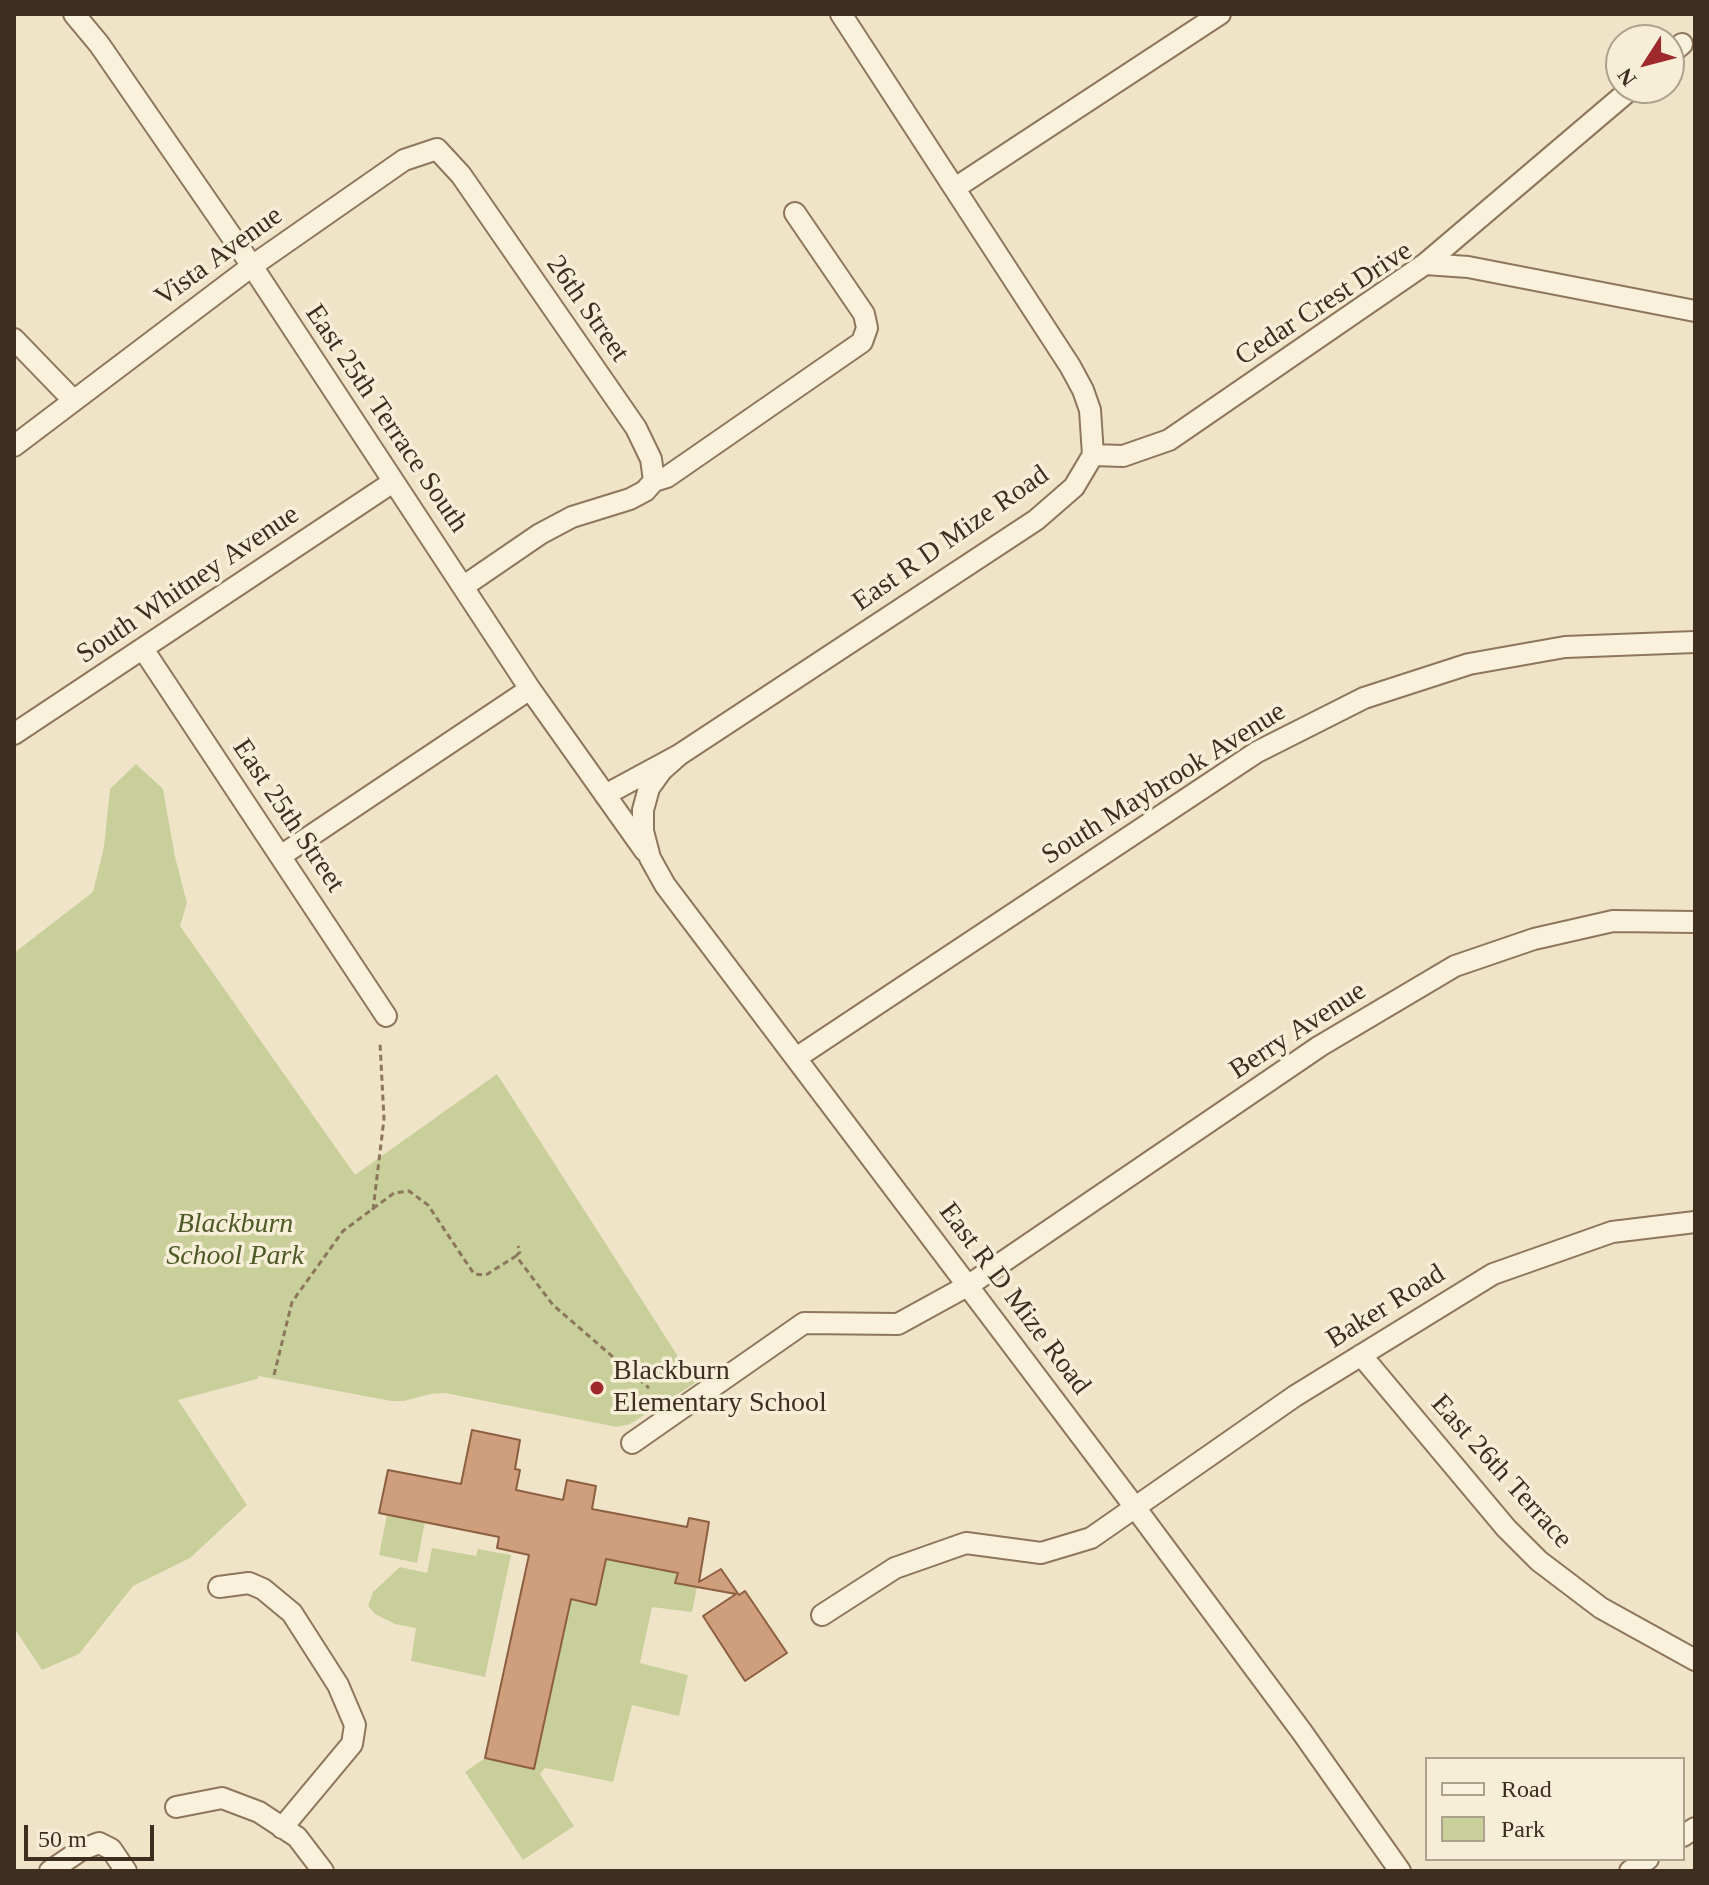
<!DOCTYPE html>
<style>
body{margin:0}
#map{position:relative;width:1709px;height:1885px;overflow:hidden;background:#f0e4c8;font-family:"Times New Roman",serif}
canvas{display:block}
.frame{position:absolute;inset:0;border:16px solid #3d2e20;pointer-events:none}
.legend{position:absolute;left:1425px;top:1757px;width:260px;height:104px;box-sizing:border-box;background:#f7eed8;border:2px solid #ada18e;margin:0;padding:10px 14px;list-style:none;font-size:24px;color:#3d2e20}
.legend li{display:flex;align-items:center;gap:16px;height:40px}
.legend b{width:40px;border:2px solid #ada18e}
.north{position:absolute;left:1605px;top:24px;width:80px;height:80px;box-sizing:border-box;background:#f7eed8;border:2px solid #ada18e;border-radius:50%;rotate:234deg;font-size:22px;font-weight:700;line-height:32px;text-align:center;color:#3d2e20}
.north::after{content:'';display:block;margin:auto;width:28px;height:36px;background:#9e2a2b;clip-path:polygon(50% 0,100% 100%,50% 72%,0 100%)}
.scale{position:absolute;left:24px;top:1825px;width:130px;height:36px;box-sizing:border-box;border:4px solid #3d2e20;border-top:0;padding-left:10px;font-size:24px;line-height:28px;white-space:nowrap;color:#3d2e20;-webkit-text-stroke:6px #f7eed8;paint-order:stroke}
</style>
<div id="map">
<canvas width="1709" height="1885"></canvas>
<div class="frame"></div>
<ul class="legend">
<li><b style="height:10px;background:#faf1dc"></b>Road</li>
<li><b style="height:22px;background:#c9cf9b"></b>Park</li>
</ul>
<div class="north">N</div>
<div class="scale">50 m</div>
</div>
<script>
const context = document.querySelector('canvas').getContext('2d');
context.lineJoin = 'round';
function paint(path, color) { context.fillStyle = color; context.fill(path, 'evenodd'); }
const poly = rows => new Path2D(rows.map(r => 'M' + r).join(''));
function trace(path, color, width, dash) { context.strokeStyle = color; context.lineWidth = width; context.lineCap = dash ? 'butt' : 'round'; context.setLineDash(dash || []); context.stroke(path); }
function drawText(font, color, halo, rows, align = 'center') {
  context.font = font + ' "Times New Roman",serif'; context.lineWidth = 7; context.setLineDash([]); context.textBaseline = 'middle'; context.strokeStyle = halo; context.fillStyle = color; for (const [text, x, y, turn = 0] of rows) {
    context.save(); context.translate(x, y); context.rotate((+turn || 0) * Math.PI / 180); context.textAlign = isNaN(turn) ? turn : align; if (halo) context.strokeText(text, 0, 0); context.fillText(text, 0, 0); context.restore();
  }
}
const green = poly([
 [136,764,163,789,175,857,187,903,180,926,355,1175,497,1074,695,1383,630,1424,617,1427,445,1393,430,1394,404,1401,391,1401,259,1376,257,1379,178,1400,247,1505,190,1558,133,1586,79,1654,42,1670,14,1628,14,953,93,892,104,847,110,789],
 [387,1515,425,1522,417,1563,379,1555],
 [432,1548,476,1556,478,1549,511,1555,485,1677,411,1661,416,1628,395,1624,375,1614,368,1606,373,1592,400,1567,427,1573],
 [561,1551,678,1573,676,1583,697,1587,692,1612,652,1607,640,1663,688,1675,679,1716,632,1705,613,1782,545,1768,540,1774,574,1826,523,1860,465,1772,485,1758,534,1768,571,1599,596,1604,603,1575]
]);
const building = poly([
 [472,1430,520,1440,515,1469,520,1470,516,1490,563,1500,567,1480,596,1486,592,1509,687,1527,689,1518,709,1522,699,1582,721,1569,739,1595,745,1591,787,1653,745,1681,703,1616,736,1594,675,1583,678,1573,606,1559,596,1605,571,1599,534,1769,485,1758,529,1555,497,1548,499,1537,379,1513,388,1470,461,1484,472,1430]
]);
const path = poly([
 [373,1210,384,1119,380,1043],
 [516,1256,520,1252,518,1246],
 [274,1375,292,1302,343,1231,394,1193,409,1191,428,1205,474,1274,486,1275,516,1256,553,1305,649,1388]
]);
const minor = poly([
 [74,14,99,44,252,266,530,689,645,851],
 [1669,55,1682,44],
 [955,188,1220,14],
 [1425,264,1468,267,1695,311],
 [14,339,73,400],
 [14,446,252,266,404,160,437,149,461,175,636,428,651,459,654,481],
 [1093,455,1123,456,1169,440,1425,264,1632,88],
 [464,586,540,534,572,517,630,499,645,491,654,481,667,477,862,342,867,328,864,314,795,213],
 [143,649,386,1016],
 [14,734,393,482],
 [679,755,662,770,649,788,643,810,643,831,650,858,665,885,1134,1506,1302,1732,1400,1871],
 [605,795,679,755,1036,520,1074,487,1093,455,1090,410,1083,390,1070,366,841,14],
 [282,855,530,689],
 [796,1058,1257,752,1364,698,1469,664,1565,647,1695,642],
 [1361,1355,1506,1528,1539,1561,1601,1608,1695,1660],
 [632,1443,804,1323,898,1324,969,1285,1320,1046,1455,966,1534,939,1613,921,1695,922],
 [219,1587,249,1583,263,1589,292,1613,338,1685,355,1725,352,1744,282,1828],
 [822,1615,895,1568,966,1543,1041,1553,1091,1538,1295,1396,1493,1274,1612,1232,1695,1222],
 [176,1807,222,1798,259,1812,297,1837,323,1871],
 [1683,1836,1695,1828],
 [50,1871,81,1850,99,1843,111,1849,126,1871],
 [1630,1871,1648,1859]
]);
const markers = [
 [597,1388,8,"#9e2a2b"]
];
const streetNames = [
 ["Vista Avenue",219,257,-36],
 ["Cedar Crest Drive",1324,304,-33],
 ["26th Street",587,309,55],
 ["East 25th Terrace South",386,419,56],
 ["East R D Mize Road",951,539,-35],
 ["South Whitney Avenue",188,585,-34],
 ["South Maybrook Avenue",1164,784,-32],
 ["East 25th Street",288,816,56],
 ["Berry Avenue",1298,1031,-33],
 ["East R D Mize Road",1014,1299,53],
 ["Baker Road",1386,1307,-32],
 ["East 26th Terrace",1501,1472,48]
];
const parkNames = [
 ["Blackburn",235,1225],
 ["School Park",235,1257]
];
const poiNames = [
 ["Blackburn",613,1372],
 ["Elementary School",613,1404]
];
paint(green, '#c9cf9b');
paint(building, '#cf9f7d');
trace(building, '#8d5f41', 2);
trace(minor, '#8d765c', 24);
trace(path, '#8d765c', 3, [6, 4]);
trace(minor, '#faf1dc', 20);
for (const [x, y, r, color] of markers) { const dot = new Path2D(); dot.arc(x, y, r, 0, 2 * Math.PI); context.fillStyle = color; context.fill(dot); trace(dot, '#f7eed8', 3); }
drawText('28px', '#3d2e20', '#f7eed8', streetNames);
drawText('italic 28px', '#4d5a26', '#f7eed8', parkNames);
drawText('28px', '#3d2e20', '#f7eed8', poiNames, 'left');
</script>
